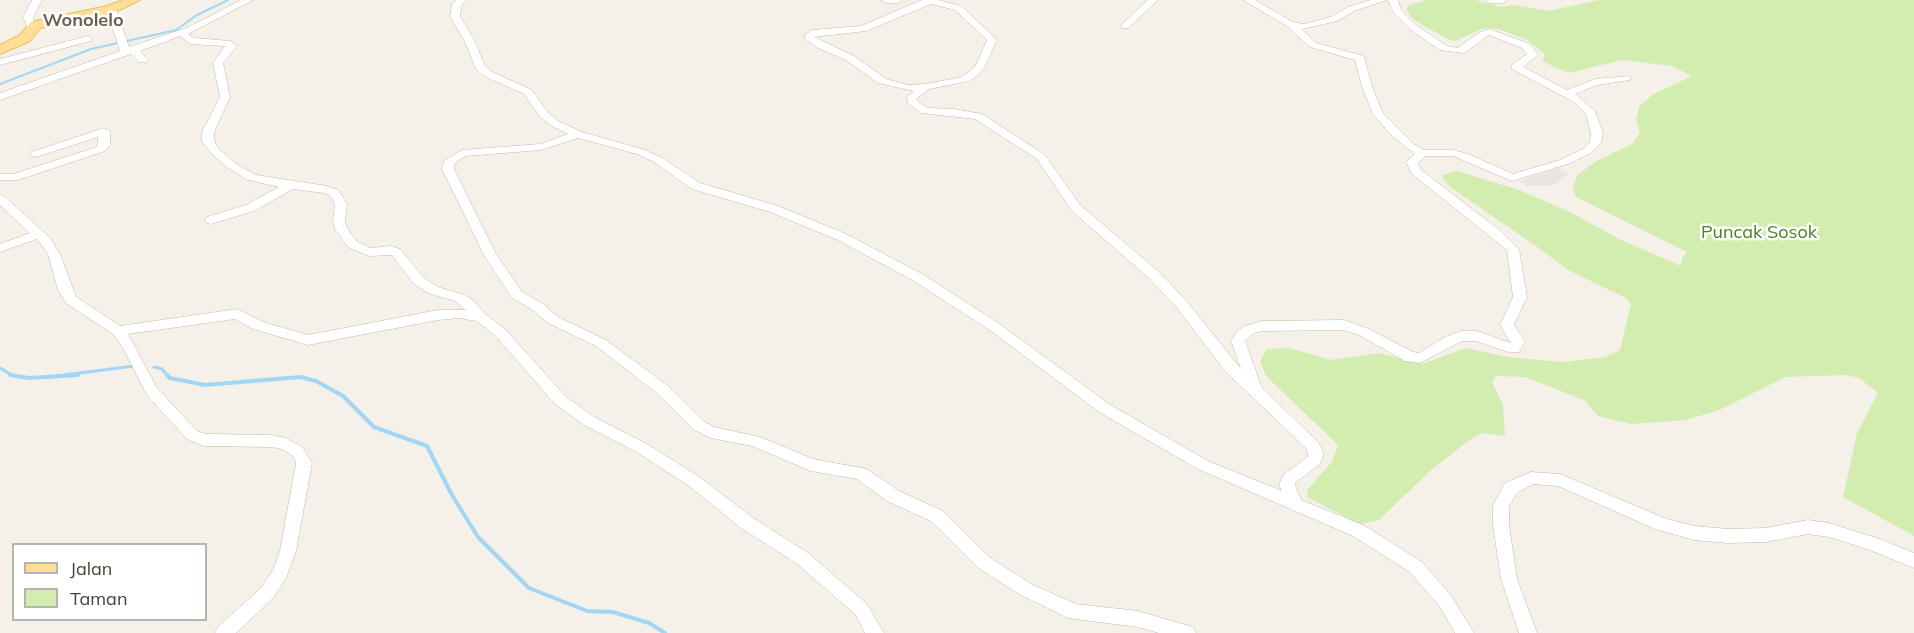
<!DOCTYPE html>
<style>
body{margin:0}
#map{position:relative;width:1914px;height:633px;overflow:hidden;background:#f5f1e9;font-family:Mulish,sans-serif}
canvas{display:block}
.legend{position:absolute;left:12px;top:543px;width:195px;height:78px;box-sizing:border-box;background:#fff;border:2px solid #b7b3af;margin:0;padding:8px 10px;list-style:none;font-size:18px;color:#4a4236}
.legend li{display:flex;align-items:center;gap:12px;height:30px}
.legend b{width:30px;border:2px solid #b7b3af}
</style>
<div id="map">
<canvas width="1914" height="633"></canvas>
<ul class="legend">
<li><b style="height:8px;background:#ffde98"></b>Jalan</li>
<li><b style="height:16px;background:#d3ecaf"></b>Taman</li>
</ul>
</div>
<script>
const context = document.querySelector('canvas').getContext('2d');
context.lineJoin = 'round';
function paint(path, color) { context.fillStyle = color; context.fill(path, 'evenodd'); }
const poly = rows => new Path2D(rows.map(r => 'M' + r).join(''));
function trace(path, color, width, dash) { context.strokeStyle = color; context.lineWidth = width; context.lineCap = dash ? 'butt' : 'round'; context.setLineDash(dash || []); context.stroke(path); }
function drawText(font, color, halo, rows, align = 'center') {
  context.font = font + ' Mulish,sans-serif'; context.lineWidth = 5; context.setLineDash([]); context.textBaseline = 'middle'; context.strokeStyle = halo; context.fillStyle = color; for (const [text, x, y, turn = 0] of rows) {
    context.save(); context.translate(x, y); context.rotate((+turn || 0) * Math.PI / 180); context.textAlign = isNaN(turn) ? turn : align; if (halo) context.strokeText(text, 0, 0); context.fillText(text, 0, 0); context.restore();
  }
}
const green = poly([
 [1428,0,1475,0,1501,7,1512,5,1549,11,1598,0,1914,0,1914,536,1843,497,1857,433,1878,393,1859,378,1846,375,1785,377,1719,410,1686,420,1631,424,1598,416,1584,400,1525,377,1496,376,1492,382,1503,405,1505,436,1482,433,1468,441,1430,471,1379,520,1359,524,1307,497,1308,489,1332,462,1338,445,1266,376,1260,361,1267,349,1289,348,1332,360,1379,353,1423,364,1465,348,1507,357,1562,362,1605,357,1620,350,1631,304,1626,298,1568,270,1536,246,1453,189,1443,179,1443,175,1457,171,1519,190,1572,213,1619,239,1681,266,1682,258,1687,252,1576,197,1573,188,1577,175,1597,161,1632,144,1640,133,1636,119,1640,105,1654,94,1692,76,1672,66,1622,60,1568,73,1542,61,1545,55,1526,39,1498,29,1484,28,1455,41,1447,39,1414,20,1406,10,1410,5]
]);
const parking = poly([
 [1558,168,1569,174,1551,186,1527,186,1519,181]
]);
const streamFar2 = poly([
 [0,84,91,49,176,30,197,15,228,0]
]);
const streamFar1 = poly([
 [154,367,162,369,168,376],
 [0,368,14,376],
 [56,376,134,366]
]);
const stream = poly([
 [10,375,29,378,78,375],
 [167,375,170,378,205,385,300,377,316,381,343,396,374,427,427,446,452,495,478,537,529,588,587,611,613,612,649,623,665,633]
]);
const minor = poly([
 [32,0,42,0,33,17,34,22,41,25,36,28,27,26,23,17,32,0],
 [241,0,253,0,188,34,194,38,230,41,237,46,223,63,230,97,214,132,214,141,219,149,236,164,256,175,327,186,338,190,347,204,345,221,347,228,356,241,371,248,391,246,400,249,424,278,438,287,465,295,474,301,485,314,504,328,565,396,594,417,647,444,701,478,753,518,808,553,867,604,884,633,865,633,855,614,796,563,741,528,689,486,637,452,584,425,555,404,494,334,476,321,459,318,438,320,308,345,253,329,235,319,128,334,157,388,197,431,205,434,271,435,286,438,303,448,312,463,296,551,286,578,273,598,236,633,215,633,218,627,261,588,273,570,280,551,296,463,293,456,282,449,271,447,204,446,187,439,147,395,123,348,113,334,66,303,58,290,48,254,41,244,37,239,0,252,0,244,30,233,0,205,0,195,4,196,50,238,60,254,76,297,120,326,237,309,263,322,308,335,438,310,466,310,455,301,428,293,414,284,392,255,369,256,348,247,335,229,333,221,335,204,330,195,324,193,293,189,254,211,211,224,207,223,205,220,207,217,246,205,279,187,248,180,228,168,211,153,202,141,202,132,220,97,213,63,225,46,191,44,180,36,140,51,148,60,147,62,139,62,131,54,0,100,0,93,120,51,106,9,108,7,116,9,129,47,189,27,241,0],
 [456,0,466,0,462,5,460,16,475,42,485,66,492,72,532,90,548,113,560,122,582,132,645,150,662,158,700,183,778,206,846,234,924,275,1001,325,1109,404,1208,461,1282,491,1279,485,1284,474,1308,457,1307,449,1225,371,1178,309,1149,278,1072,211,1037,159,975,119,921,113,908,103,907,97,914,91,878,83,846,60,818,48,805,39,805,35,812,30,861,26,922,0,938,0,961,6,997,40,984,68,977,76,969,81,929,89,917,98,918,102,928,108,954,109,982,114,1045,155,1080,205,1159,272,1188,303,1241,369,1231,341,1237,331,1245,326,1262,321,1344,320,1369,329,1413,352,1419,353,1445,337,1461,331,1477,331,1511,343,1500,325,1513,297,1507,250,1412,174,1406,162,1415,154,1392,136,1373,114,1362,87,1355,60,1310,47,1287,26,1243,0,1255,0,1293,22,1304,24,1331,17,1348,7,1371,0,1386,0,1354,11,1337,21,1302,29,1316,43,1364,56,1372,87,1383,113,1415,145,1424,150,1454,150,1468,154,1513,174,1560,160,1583,149,1590,142,1591,133,1586,114,1574,102,1512,69,1512,65,1527,54,1522,48,1489,35,1464,53,1440,50,1411,30,1394,13,1388,0,1398,0,1401,10,1417,26,1447,46,1458,48,1480,32,1489,29,1530,44,1538,55,1523,67,1567,90,1595,79,1630,76,1630,80,1597,85,1575,94,1595,111,1603,133,1601,143,1591,153,1568,164,1512,181,1453,156,1425,156,1418,163,1421,170,1502,232,1519,249,1527,297,1514,325,1525,342,1519,352,1508,352,1476,341,1462,341,1420,363,1405,361,1359,335,1343,330,1262,331,1254,333,1245,341,1262,388,1318,442,1324,453,1320,464,1296,482,1295,485,1301,500,1365,526,1422,562,1452,597,1474,633,1455,633,1440,607,1410,572,1353,536,1198,469,1099,412,991,331,914,281,838,240,770,212,692,189,654,162,637,154,578,138,541,150,465,156,454,164,454,169,496,254,522,292,543,304,558,317,606,340,668,386,703,421,714,427,760,437,813,459,867,469,899,491,943,511,989,557,1031,584,1076,604,1138,611,1193,627,1196,633,1159,633,1138,627,1068,618,1019,594,977,567,931,521,887,501,857,479,811,471,752,446,711,438,693,429,658,394,596,346,548,323,533,310,512,298,484,255,442,169,444,161,462,150,540,144,568,134,552,126,540,117,524,94,484,76,476,69,465,42,450,16,452,5,456,0],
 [931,4,955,10,987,40,975,67,962,77,926,84,908,85,886,79,854,56,814,37,866,31,931,4],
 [881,0,903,0,898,3,886,3,881,0],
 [1148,0,1158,0,1128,28,1122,28,1122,24,1148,0],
 [1485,0,1508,0,1503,3,1490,3,1485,0],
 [88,36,91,37,91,41,0,65,0,59,88,36],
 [104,128,110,131,110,145,105,151,18,180,0,180,0,174,13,174,97,147,98,137,39,156,35,157,29,154,31,152,104,128],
 [1531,472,1560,474,1664,518,1694,526,1728,529,1766,528,1808,520,1829,523,1880,539,1914,553,1914,568,1870,550,1829,537,1808,534,1766,542,1728,543,1694,540,1655,529,1558,486,1533,484,1517,493,1509,506,1509,525,1517,579,1537,633,1519,633,1501,579,1493,525,1493,505,1505,483,1531,472]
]);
const major = poly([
 [123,0,140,0,115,12,40,28,30,41,0,54,0,45,20,35,31,22,107,6,123,0]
]);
const farQuarternames = [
 ["Wonolelo",83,21]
];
const parkNames = [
 ["Puncak Sosok",1759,233]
];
paint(green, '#d3ecaf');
paint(parking, '#e7e4e1');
trace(streamFar2, '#a1d6f6', 2);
trace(streamFar1, '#a1d6f6', 3);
trace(stream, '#a1d6f6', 4);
trace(minor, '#c2b9aa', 1);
trace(major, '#edbe5f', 2);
paint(minor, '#fff');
paint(major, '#ffde98');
drawText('bold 18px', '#6e5f4d', '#fff', farQuarternames);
drawText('18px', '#4a8124', '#fff', parkNames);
</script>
